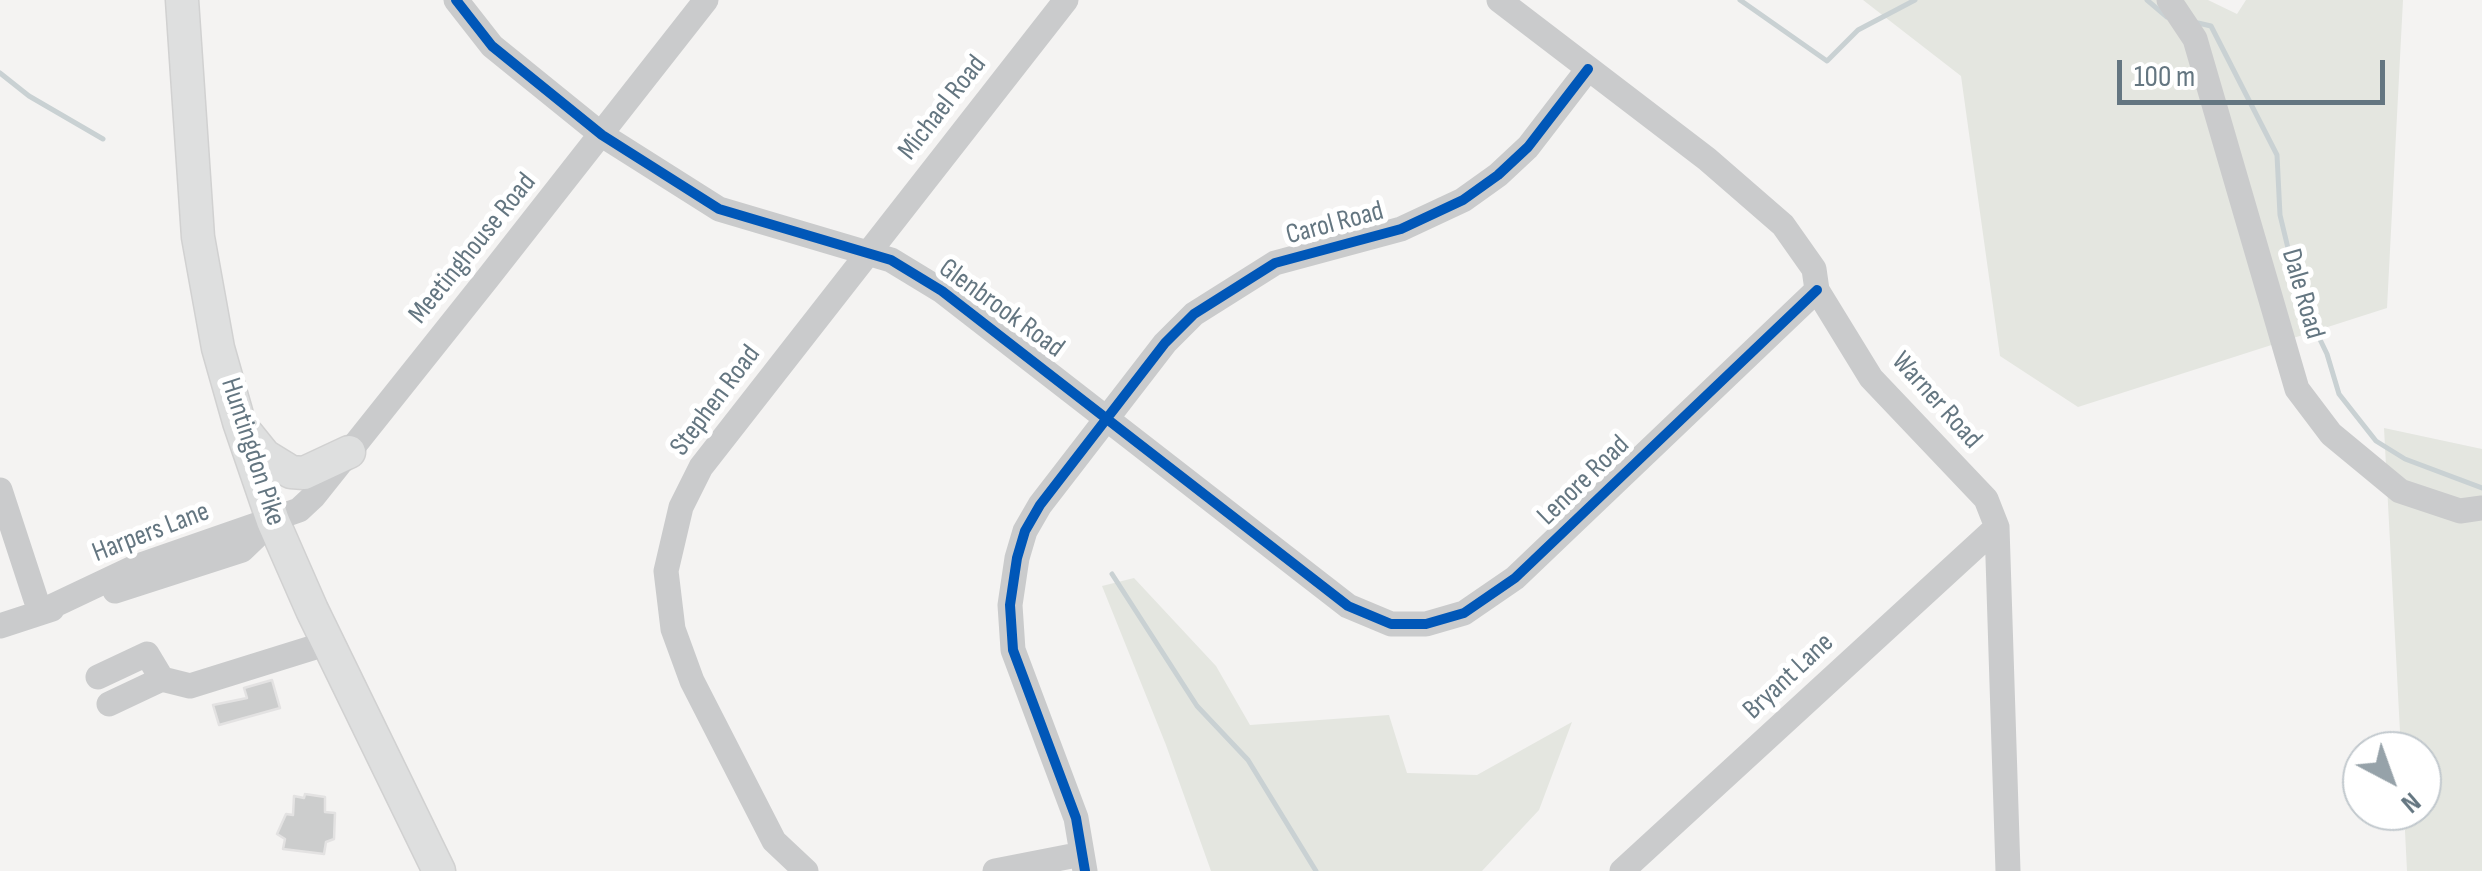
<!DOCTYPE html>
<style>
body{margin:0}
#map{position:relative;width:2482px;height:871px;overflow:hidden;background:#f4f3f2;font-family:"Sofia Sans Condensed",sans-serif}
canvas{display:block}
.north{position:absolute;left:2342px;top:731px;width:100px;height:100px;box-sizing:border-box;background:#fff;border:2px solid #c1c8cd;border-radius:50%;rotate:139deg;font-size:28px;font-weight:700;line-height:40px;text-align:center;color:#647681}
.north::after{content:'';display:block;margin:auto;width:35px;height:45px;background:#96a2a9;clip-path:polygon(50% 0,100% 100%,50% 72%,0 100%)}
.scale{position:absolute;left:2117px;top:60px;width:268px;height:45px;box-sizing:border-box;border:5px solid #647681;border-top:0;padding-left:12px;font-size:30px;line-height:35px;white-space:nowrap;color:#647681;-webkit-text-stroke:8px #fff;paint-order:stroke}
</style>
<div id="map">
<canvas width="2482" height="871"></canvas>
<div class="north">N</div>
<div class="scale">100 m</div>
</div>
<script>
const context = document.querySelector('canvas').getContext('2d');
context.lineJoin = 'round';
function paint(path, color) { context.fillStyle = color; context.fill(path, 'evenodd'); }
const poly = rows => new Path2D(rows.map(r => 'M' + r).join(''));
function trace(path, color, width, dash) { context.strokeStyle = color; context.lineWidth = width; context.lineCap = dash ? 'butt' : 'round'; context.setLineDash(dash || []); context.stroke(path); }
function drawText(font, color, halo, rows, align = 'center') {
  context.font = font + ' "Sofia Sans Condensed",sans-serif'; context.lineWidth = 10; context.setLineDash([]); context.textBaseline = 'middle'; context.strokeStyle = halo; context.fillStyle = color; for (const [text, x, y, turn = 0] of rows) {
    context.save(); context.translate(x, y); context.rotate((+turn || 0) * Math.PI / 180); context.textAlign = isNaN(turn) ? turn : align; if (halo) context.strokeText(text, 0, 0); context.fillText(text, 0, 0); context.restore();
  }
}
const green = poly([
 [1863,0,2208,0,2237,14,2246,0,2403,0,2387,308,2078,407,2000,356,1961,76],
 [2384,428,2482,449,2482,871,2407,871,2404,811,2422,811,2422,751,2401,751],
 [1134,578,1216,666,1250,725,1389,715,1407,773,1477,775,1572,722,1539,810,1482,871,1211,871,1166,745,1102,586]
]);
const stream = poly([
 [1740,0,1827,61,1858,30,1915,0],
 [2147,0,2167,17],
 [2198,23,2211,26,2277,155,2280,215,2300,298,2327,354,2339,394,2376,441,2405,459,2482,488],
 [0,73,29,96,103,139],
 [1112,574,1197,706,1248,760,1316,871]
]);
const building = poly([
 [272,680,280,708,219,725,213,705,247,698,244,688,272,680],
 [305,794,325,797,325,812,335,813,334,839,326,842,324,854,283,849,285,839,277,834,286,814,293,815,294,796,304,798,305,794]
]);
const minor = poly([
 [456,0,492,46,602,135,719,209,891,260,942,291,1348,606,1391,624,1426,624,1464,613,1515,578,1817,290],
 [1499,0,1707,159,1783,225,1814,269,1817,290,1871,378,1986,499,1997,527,2008,871],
 [2169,0,2195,39,2297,389,2331,434,2400,491,2460,511,2482,508],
 [0,490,40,612],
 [115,591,242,550,268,525],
 [40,612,135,567,299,510,314,496,487,279,706,0],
 [0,626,52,609],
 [98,677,147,654,162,679],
 [109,704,162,679,190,686,328,643],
 [806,871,774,841,692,681,673,629,666,571,681,507,701,467,1066,0],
 [995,871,1082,854],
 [1085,871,1076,818,1013,650,1010,605,1017,558,1025,531,1040,505,1165,343,1194,314,1275,263,1401,229,1463,200,1498,175,1528,147,1588,69],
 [1622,871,1997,527]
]);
const major = poly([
 [182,0,198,237,218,348,239,422,273,521,312,610,439,871],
 [248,435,265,456,291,472,304,473,349,452]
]);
const cycleway = poly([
 [456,0,492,46,602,135,719,209,891,260,942,291,1348,606,1391,624,1426,624,1464,613,1515,578,1817,290],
 [1085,871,1076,818,1013,650,1010,605,1017,558,1025,531,1040,505,1165,343,1194,314,1275,263,1401,229,1463,200,1498,175,1528,147,1588,69]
]);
const streetNames = [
 ["Michael Road",943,108,-52],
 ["Carol Road",1335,224,-15],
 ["Meetinghouse Road",473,249,-51],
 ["Dale Road",2302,294,74],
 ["Glenbrook Road",1001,309,36],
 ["Stephen Road",716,401,-53],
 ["Warner Road",1936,401,48],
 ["Huntingdon Pike",252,452,72],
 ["Lenore Road",1584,481,-44],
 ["Harpers Lane",151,533,-21],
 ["Bryant Lane",1789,677,-43]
];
paint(green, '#e4e6e0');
trace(stream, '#c9d1d3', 5);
paint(building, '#cccdcd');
trace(building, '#e3e2e2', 2.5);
trace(major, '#d1d1d1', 35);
trace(minor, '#cacbcc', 25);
trace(major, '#dedfdf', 32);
trace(cycleway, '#0057b8', 10);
drawText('28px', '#647681', '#fff', streetNames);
</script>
